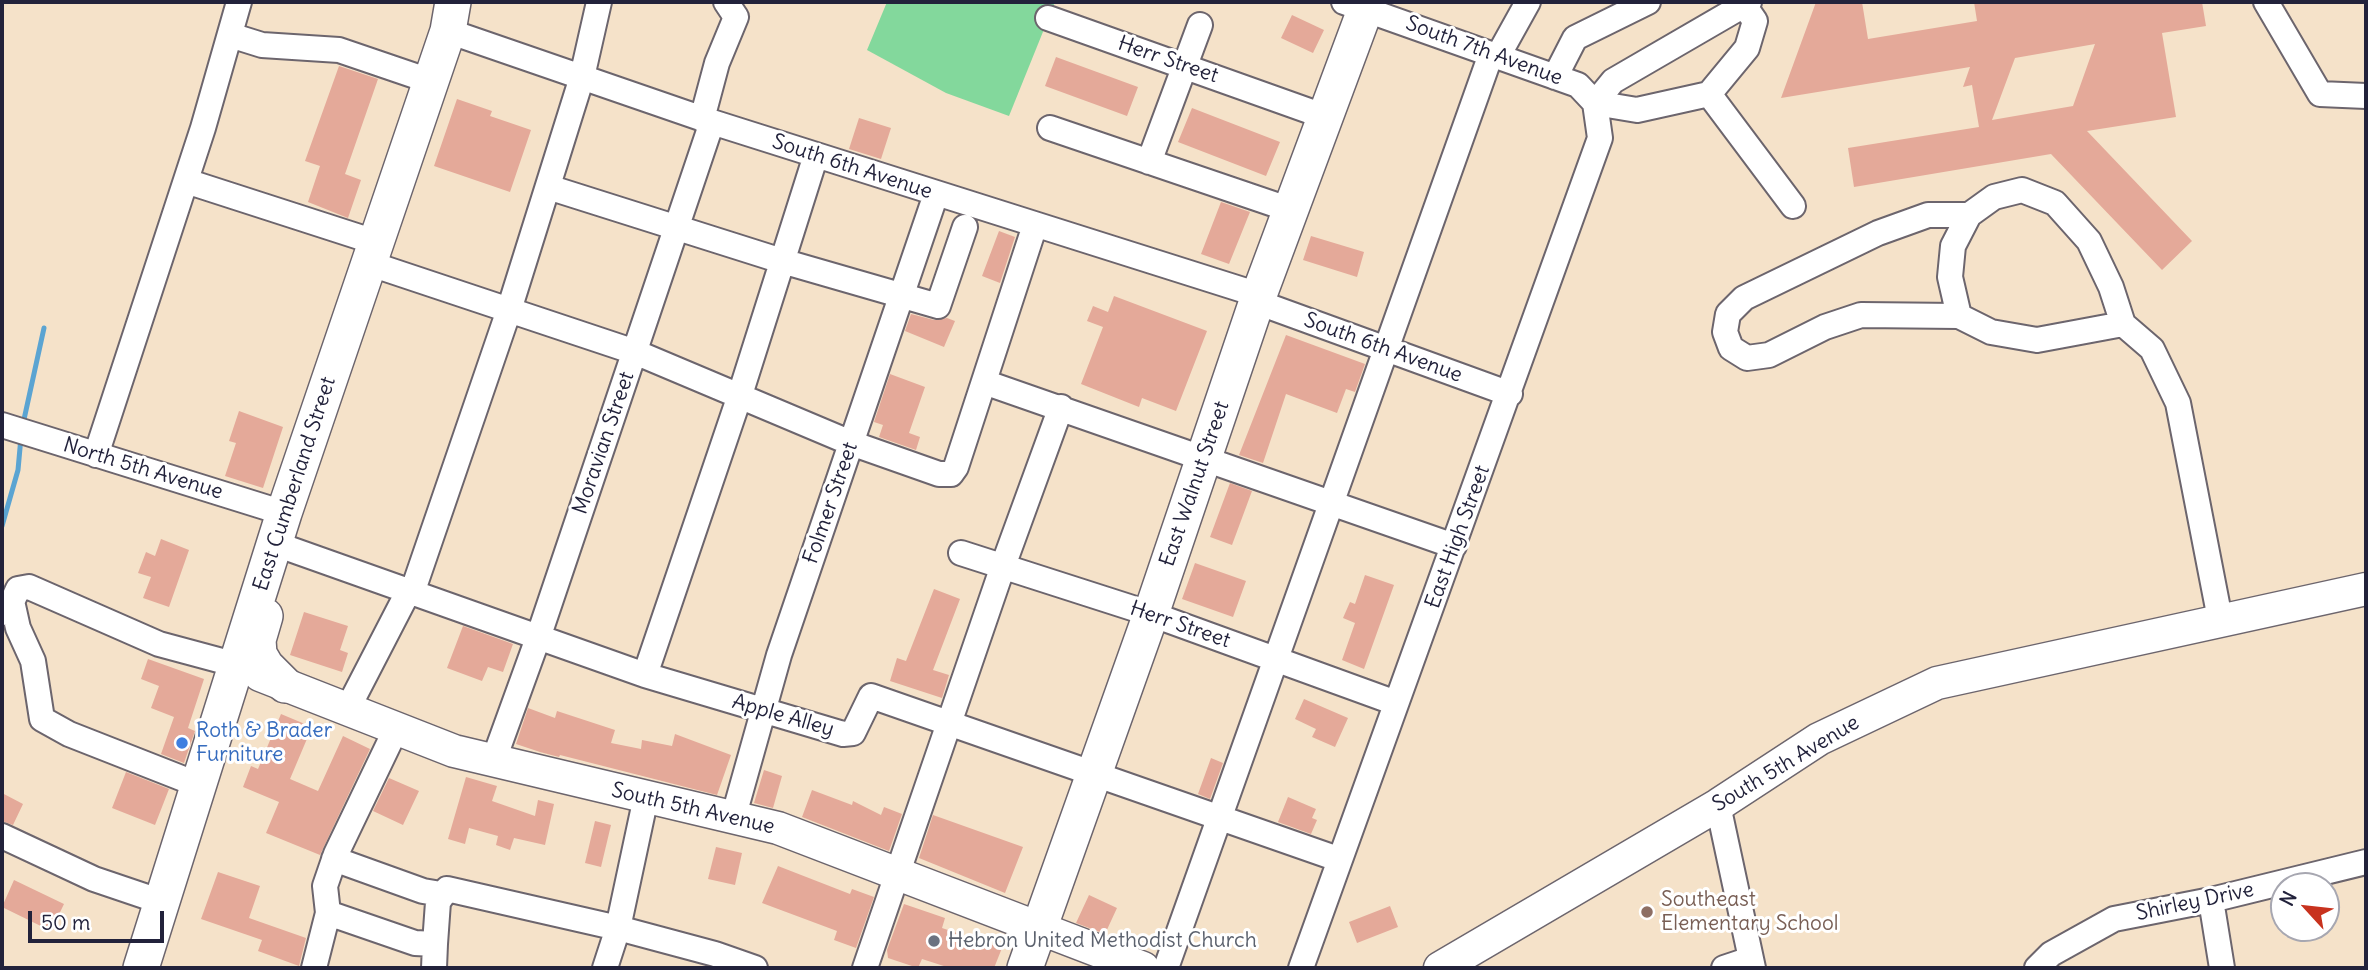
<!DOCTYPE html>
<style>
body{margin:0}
#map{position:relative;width:2368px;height:970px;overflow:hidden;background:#f5e2c9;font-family:Delius,sans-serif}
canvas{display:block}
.frame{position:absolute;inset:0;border:4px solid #22223b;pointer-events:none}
.north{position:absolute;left:2270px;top:872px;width:70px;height:70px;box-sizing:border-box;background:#fff;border:2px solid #a7a7b1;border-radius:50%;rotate:297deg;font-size:19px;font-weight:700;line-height:28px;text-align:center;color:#22223b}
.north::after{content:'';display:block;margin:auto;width:24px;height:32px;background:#c8321e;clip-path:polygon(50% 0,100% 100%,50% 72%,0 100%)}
.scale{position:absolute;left:28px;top:911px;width:136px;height:32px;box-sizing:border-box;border:4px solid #22223b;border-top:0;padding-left:9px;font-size:21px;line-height:24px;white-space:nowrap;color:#22223b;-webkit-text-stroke:5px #fff;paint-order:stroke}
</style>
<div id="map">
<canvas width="2368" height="970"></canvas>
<div class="frame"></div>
<div class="north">N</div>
<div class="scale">50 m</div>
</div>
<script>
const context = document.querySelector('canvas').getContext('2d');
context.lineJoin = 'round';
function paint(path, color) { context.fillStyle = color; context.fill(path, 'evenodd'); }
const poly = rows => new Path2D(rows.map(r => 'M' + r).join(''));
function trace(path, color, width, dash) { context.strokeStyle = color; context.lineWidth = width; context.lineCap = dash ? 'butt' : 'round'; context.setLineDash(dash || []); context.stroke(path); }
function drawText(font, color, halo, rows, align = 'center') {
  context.font = font + ' Delius,sans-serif'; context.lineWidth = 6; context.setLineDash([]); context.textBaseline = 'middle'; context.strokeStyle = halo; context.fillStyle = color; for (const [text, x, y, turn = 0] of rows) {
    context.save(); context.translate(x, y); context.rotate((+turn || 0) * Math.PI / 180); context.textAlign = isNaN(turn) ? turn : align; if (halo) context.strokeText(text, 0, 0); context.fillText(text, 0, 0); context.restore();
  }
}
const green = poly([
 [887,2,1055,2,1009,116,946,93,867,50]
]);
const stream = poly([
 [23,424,44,328],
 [2,526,18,470,21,437]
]);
const building = poly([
 [1816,2,1862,2,1868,39,1977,21,1974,2,2202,2,2206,26,2162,33,2176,117,2087,131,2192,241,2162,270,2051,154,1854,187,1848,148,1979,127,1972,85,1963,87,1970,67,1781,98],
 [2095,44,2073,106,1992,120,2015,58],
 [1292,15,1324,30,1313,53,1281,38],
 [1056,57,1138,87,1127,116,1045,86],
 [339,66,378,79,345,174,361,180,348,218,308,202,320,166,305,161],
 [457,99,492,111,490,116,531,130,510,192,434,166],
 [1192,108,1280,142,1266,176,1178,142],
 [859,118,891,128,881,159,849,149],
 [1221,202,1250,212,1229,264,1201,254],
 [999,231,1015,237,1000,283,982,276],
 [1311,236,1364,252,1357,277,1303,260],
 [1114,296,1207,331,1176,411,1142,398,1139,407,1081,384,1103,327,1087,321,1093,306,1108,312],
 [911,314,934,320,947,318,955,321,944,347,905,331],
 [1286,335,1365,364,1355,392,1346,389,1337,413,1286,394,1263,463,1239,455],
 [890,374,925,387,909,433,920,437,916,450,879,437,883,425,874,422],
 [239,411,283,427,263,488,225,476,236,443,229,441],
 [1230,483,1252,491,1232,545,1210,537],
 [161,539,189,550,169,607,143,598,151,577,138,573,146,552,155,556],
 [1195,563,1246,581,1233,617,1182,599],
 [1365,575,1394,585,1364,669,1342,660,1355,623,1343,618,1350,602,1355,604],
 [934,589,960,599,933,670,949,675,942,698,890,681,897,658,906,661],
 [304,612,348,626,340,650,348,653,342,672,290,655],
 [463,626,513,644,503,672,488,667,482,681,447,668],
 [148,659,204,679,188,728,195,731,184,763,161,754,174,717,151,708,159,686,141,679],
 [1304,699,1348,718,1335,747,1312,737,1316,729,1295,719],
 [528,708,555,718,557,711,615,730,611,743,641,749,642,740,672,746,675,734,731,755,717,795,560,755,559,757,540,752,516,744],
 [281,714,312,727,290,779,318,791,343,736,370,749,320,855,266,833,279,802,243,787,251,766,258,769],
 [1211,758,1223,763,1210,799,1198,794],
 [764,770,782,776,773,808,754,803],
 [126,772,169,789,155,825,112,808],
 [466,777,497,786,492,801,535,816,538,800,554,804,545,845,514,838,510,850,496,845,498,836,469,828,465,844,448,839],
 [389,778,419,791,403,825,373,811],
 [812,790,852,805,853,801,881,815,884,807,902,814,889,851,802,817],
 [2,793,23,804,13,825,2,821],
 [1288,797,1316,809,1312,818,1317,820,1311,834,1278,822],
 [933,815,1023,847,1005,893,919,858],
 [595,821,611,825,601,867,585,863],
 [716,847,742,853,735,885,708,879],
 [778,866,850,894,852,889,874,897,856,948,834,940,837,931,762,903],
 [218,872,260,886,249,918,306,938,299,966,258,951,262,940,201,919],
 [14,880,64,904,51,931,2,907],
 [1089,895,1117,908,1105,934,1076,923],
 [904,904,945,918,942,928,1002,948,994,968,950,968,922,959,918,968,888,958,887,950],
 [1390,906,1398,927,1357,943,1349,922]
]);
const minor = poly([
 [1344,2,1578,85,1595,103],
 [2266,2,2320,94,2366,96],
 [1048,18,1326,117],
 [448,31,712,122,1259,295],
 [230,35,262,45,339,50,430,81],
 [1498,56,1528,2],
 [1555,77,1575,38,1648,2],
 [1709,94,1793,206],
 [1595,103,1637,110,1709,94,1747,48,1755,21,1744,5,1749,2],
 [1595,103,1613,81,1744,5],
 [702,119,717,63,736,17,726,2],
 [1050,128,1291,210],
 [1149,162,1200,25],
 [186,181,375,242],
 [548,187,782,261,938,306,965,227],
 [1969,215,1928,215,1878,233,1744,298,1728,314,1725,332,1731,348,1747,358,1769,355,1825,327,1861,315,1959,316,1991,332,2037,340,2123,324],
 [368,263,635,352,851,443,939,474,951,474,956,467,1035,225],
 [1257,302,1510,394],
 [1959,316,1950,277,1953,246,1969,215,1994,197,2022,190,2055,203,2089,241,2111,287,2123,324,2152,349,2178,403,2220,619],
 [984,382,1454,546],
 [2,425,284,513],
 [96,455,203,128,239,2],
 [287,548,645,675,843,734,853,733,871,696,1338,859],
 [961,553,1151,614,1396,703],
 [412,593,509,310,582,77,599,2],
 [12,601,18,628,33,661,42,719,69,734,199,785],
 [7,613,18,589,29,587,159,644,237,665],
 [645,675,739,398,816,155],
 [347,710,408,592],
 [493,762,538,638,712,122],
 [1718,805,1753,968],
 [734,815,779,655,936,194],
 [2,836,94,879,162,902],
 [334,859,423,891,441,894],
 [2211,900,2222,968],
 [328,913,415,943,435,944,438,902,447,889,618,928,715,954,755,968],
 [314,968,328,913,325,886,336,854,396,729],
 [434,968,435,944],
 [605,968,618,928,646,797],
 [865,968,1003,566,1061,407],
 [1166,968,1491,54],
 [1301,968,1600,138,1595,103],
 [1724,968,1751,959],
 [2037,968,2051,954,2114,919,2211,900,2366,862]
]);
const major = poly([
 [260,675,454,751,778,828,1143,968],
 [1440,968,1718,805,1819,739,1937,683,2366,589]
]);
const highway = poly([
 [265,616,258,640,259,654,266,666,285,685],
 [141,968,284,513,448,31,453,2],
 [1025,968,1151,614,1259,295,1368,2]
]);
const markers = [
 [182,743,7,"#3f7fe0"],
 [1647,912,7,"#8d6e63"],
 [934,941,7,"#6b7280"]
];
const streetNames = [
 ["South 7th Avenue",1484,51,20],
 ["Herr Street",1168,60,19],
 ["South 6th Avenue",852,167,18],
 ["South 6th Avenue",1383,348,20],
 ["Moravian Street",604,443,-71],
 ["North 5th Avenue",143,469,17],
 ["East Cumberland Street",295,484,-72],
 ["East Walnut Street",1195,484,-71],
 ["Folmer Street",831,503,-71],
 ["East High Street",1458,537,-70],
 ["Herr Street",1180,625,19],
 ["Apple Alley",783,716,16],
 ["South 5th Avenue",1786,764,-31],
 ["South 5th Avenue",693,809,13],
 ["Shirley Drive",2195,902,-12]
];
const shopNames = [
 ["Roth & Brader",196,731],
 ["Furniture",196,755]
];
const educationNames = [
 ["Southeast",1661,900],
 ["Elementary School",1661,924]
];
const worshipNames = [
 ["Hebron United Methodist Church",948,941]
];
paint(green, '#83d89c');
trace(stream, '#5ba4d2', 5);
paint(building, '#e4a999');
trace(minor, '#6c656d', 28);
trace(major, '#6c656d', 35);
trace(highway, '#6c656d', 38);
trace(minor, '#fff', 24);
trace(major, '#fff', 32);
trace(highway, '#fff', 35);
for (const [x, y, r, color] of markers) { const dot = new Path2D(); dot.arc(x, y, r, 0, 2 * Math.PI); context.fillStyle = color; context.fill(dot); trace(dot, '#fff', 2.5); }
drawText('21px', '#22223b', '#fff', streetNames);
drawText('21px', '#366cbe', '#fff', shopNames, 'left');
drawText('21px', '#785e54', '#fff', educationNames, 'left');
drawText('21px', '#5b616d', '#fff', worshipNames, 'left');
</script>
